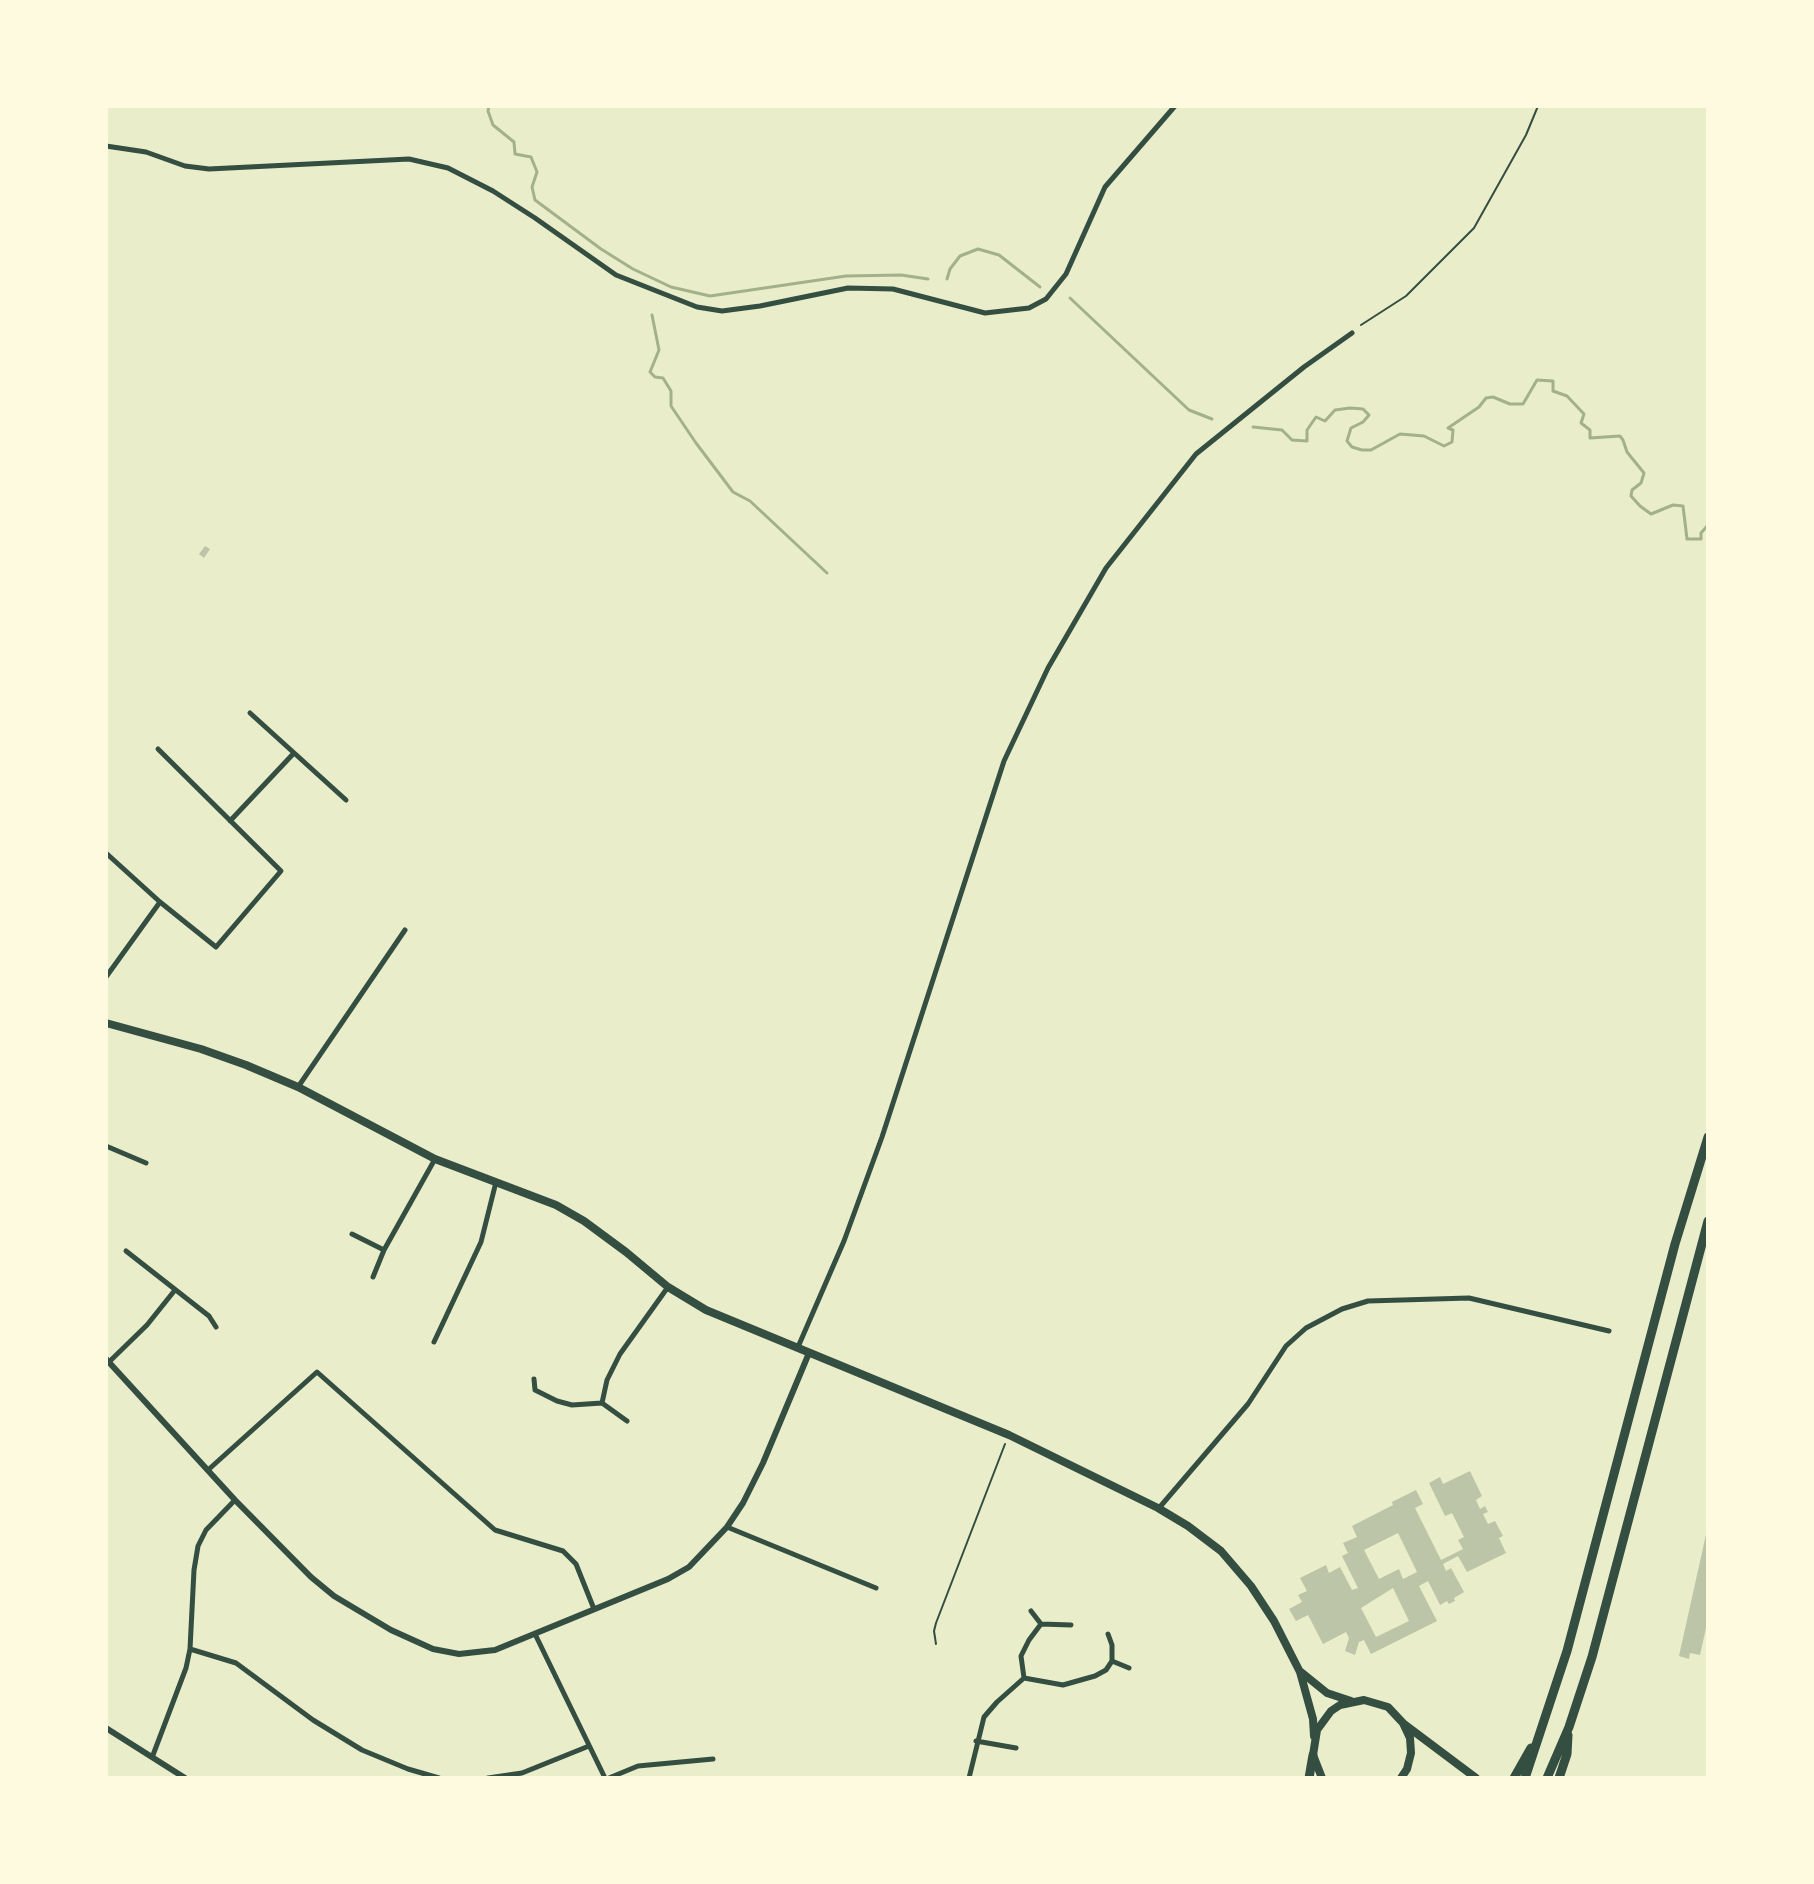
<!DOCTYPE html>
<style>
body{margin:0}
#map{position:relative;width:1814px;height:1884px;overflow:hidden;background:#e9edc9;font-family:"Roboto Condensed",sans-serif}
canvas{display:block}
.frame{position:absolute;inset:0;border:108px solid #fefae0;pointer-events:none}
</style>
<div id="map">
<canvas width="1814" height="1884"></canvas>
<div class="frame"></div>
</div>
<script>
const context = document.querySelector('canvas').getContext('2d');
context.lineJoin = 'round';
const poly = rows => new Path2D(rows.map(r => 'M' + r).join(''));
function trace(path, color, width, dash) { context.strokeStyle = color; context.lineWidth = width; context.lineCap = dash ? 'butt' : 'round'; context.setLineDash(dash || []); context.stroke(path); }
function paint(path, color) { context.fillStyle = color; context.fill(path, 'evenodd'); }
const stream = poly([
 [489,106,488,111,493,125,514,142,515,154,531,157,537,172,532,187,535,200,601,249,633,269,671,287,710,296,846,276,901,275,928,279],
 [947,279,950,269,960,256,978,249,999,255,1040,287],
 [1070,298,1189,410,1212,419],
 [652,315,659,350,650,372,655,377,663,378,671,391,671,406,696,443,733,492,750,501,827,573],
 [1253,427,1282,430,1292,440,1307,441,1307,430,1316,417,1325,421,1335,410,1350,408,1363,409,1369,415,1363,422,1351,428,1347,441,1352,447,1362,450,1371,450,1400,434,1424,436,1444,446,1452,442,1453,430,1448,428,1479,407,1486,398,1493,397,1510,404,1523,404,1537,380,1553,381,1553,391,1567,396,1584,414,1581,423,1590,430,1590,438,1620,436,1623,440,1627,452,1644,473,1641,483,1632,490,1631,496,1640,506,1651,514,1673,505,1683,506,1687,539,1701,539,1701,533,1708,525]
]);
const building = poly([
 [205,546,210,549,204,558,199,554],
 [1470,1471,1482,1496,1476,1500,1480,1509,1485,1506,1488,1512,1483,1514,1488,1524,1495,1521,1503,1536,1499,1538,1506,1553,1467,1572,1458,1556,1443,1564,1446,1571,1451,1568,1464,1592,1454,1598,1455,1601,1449,1604,1447,1601,1440,1605,1428,1581,1419,1586,1437,1621,1371,1654,1364,1640,1359,1642,1355,1655,1345,1651,1349,1638,1346,1632,1323,1644,1308,1615,1296,1621,1289,1609,1302,1602,1298,1595,1307,1591,1300,1578,1326,1565,1329,1573,1340,1567,1352,1590,1358,1588,1342,1556,1348,1553,1343,1543,1357,1537,1352,1526,1393,1505,1392,1502,1416,1490,1423,1504,1415,1508,1441,1560,1463,1549,1458,1540,1464,1537,1452,1513,1445,1516,1429,1483,1440,1477,1443,1484],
 [1398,1533,1417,1572,1403,1579,1399,1569,1379,1579,1364,1550],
 [1393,1588,1409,1621,1376,1637,1361,1608],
 [1707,1530,1708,1619,1700,1655,1690,1653,1689,1659,1679,1656]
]);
const path = poly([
 [1361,325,1406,296,1474,228,1526,135,1538,106],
 [936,1644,934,1631,936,1623,1005,1444]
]);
const minor = poly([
 [106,146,146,152,185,166,209,169,409,159,448,168,493,191,535,218,616,275,697,307,722,311,760,306,848,288,893,289,985,313,1029,308,1046,299,1066,274,1105,187,1175,106],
 [250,713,346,800],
 [230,821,294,753],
 [106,853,160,902,216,947,281,871,158,749],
 [106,977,160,902],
 [298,1087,405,930],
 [106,1146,146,1163],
 [352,1234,384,1250],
 [126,1251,209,1316,216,1327],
 [373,1277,384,1250,435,1159],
 [434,1342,481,1242,496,1182],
 [798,1347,844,1241,882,1137,1004,761,1048,668,1106,568,1196,454,1304,367,1352,333],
 [109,1362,147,1325,175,1290],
 [534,1379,535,1390,557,1401,572,1405,602,1403,607,1380,620,1354,668,1287],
 [602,1403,627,1421],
 [208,1470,317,1372,495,1530,563,1551,576,1564,594,1609],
 [1159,1508,1248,1404,1286,1346,1306,1328,1342,1309,1368,1301,1469,1298,1609,1331],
 [727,1527,876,1588],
 [1031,1611,1041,1624],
 [535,1634,605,1778],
 [190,1649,236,1663,313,1720,362,1750,408,1769,439,1778],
 [1112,1661,1129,1668],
 [1024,1678,1021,1656,1029,1640,1041,1624,1071,1625],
 [976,1741,1016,1748],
 [153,1755,186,1668,190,1649,194,1570,198,1546,206,1530,235,1500],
 [488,1778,522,1773,589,1746],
 [609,1778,638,1766,713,1759],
 [969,1778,984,1717,997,1702,1024,1678,1063,1685,1095,1676,1106,1670,1112,1661,1112,1645,1108,1634]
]);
const tertiary = poly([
 [106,1359,235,1500,311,1577,334,1596,391,1630,433,1649,459,1654,495,1650,668,1579,689,1567,727,1527,743,1503,763,1463,809,1353],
 [106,1728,185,1778]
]);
const primary = poly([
 [106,1023,201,1049,246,1065,298,1087,435,1159,556,1205,584,1221,626,1252,668,1287,706,1310,1009,1435,1158,1508,1188,1526,1221,1551,1251,1586,1274,1621,1300,1672,1313,1719,1314,1736],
 [1301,1672,1327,1693,1351,1701]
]);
const trunk = poly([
 [1404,1724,1476,1778],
 [1322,1778,1313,1755,1317,1730,1331,1711,1340,1705,1364,1700,1388,1707,1403,1723,1410,1738,1411,1753,1407,1769,1401,1778]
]);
const motorway = poly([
 [1309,1778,1313,1755],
 [1514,1778,1531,1748],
 [1525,1778,1567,1651,1675,1244,1708,1137],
 [1547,1778,1569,1727,1592,1657,1708,1221],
 [1559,1778,1567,1754,1568,1735]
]);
trace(stream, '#a3b18a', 3);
paint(building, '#bcc5a7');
trace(path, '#344e41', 2);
trace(minor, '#344e41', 5);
trace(tertiary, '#344e41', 6);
trace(primary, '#344e41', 8);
trace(trunk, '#344e41', 8);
trace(motorway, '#344e41', 9);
</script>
